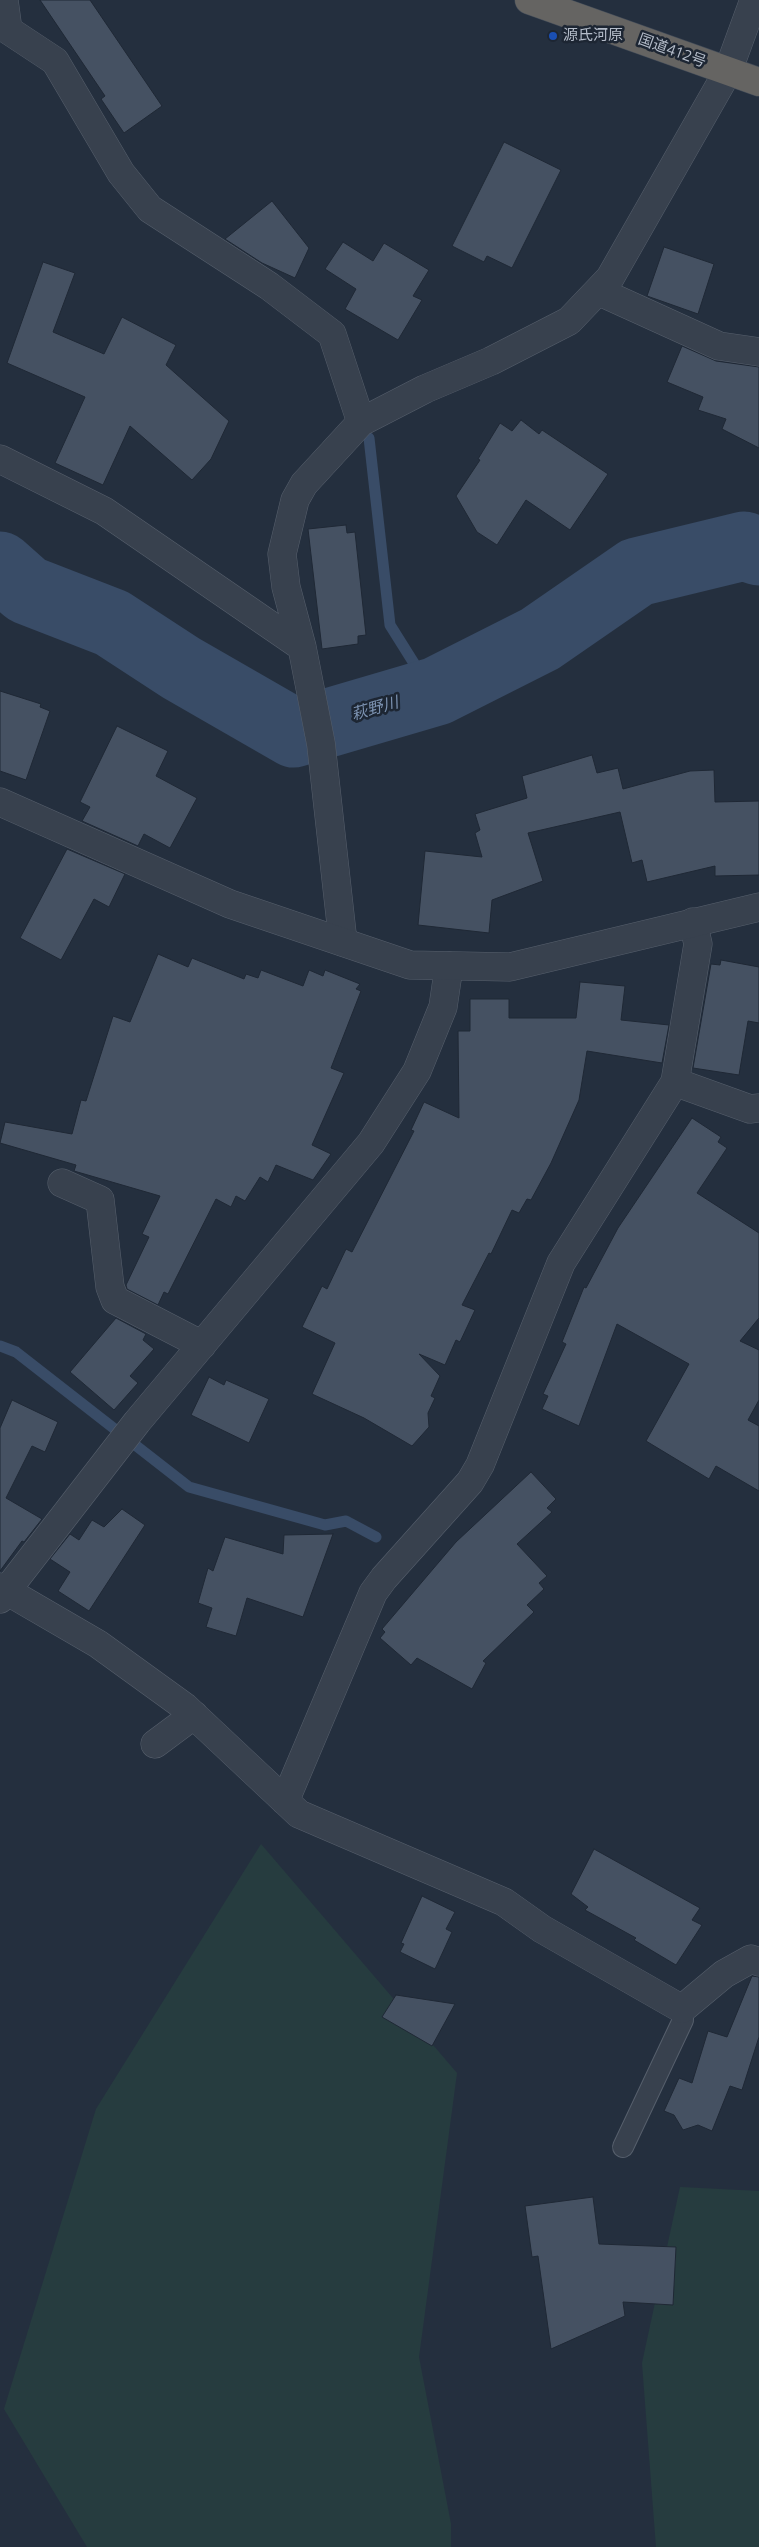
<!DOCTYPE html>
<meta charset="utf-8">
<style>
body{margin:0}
canvas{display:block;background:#242f3e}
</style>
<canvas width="759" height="2547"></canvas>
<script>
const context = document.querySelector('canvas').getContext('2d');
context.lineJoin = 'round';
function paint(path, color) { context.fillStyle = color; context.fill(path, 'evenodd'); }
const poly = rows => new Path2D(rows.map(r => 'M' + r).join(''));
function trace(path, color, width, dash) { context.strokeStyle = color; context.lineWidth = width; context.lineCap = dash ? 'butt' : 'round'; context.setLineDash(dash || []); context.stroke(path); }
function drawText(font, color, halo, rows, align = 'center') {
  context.font = font + ' "Open Sans","Noto Sans JP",sans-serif'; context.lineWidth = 5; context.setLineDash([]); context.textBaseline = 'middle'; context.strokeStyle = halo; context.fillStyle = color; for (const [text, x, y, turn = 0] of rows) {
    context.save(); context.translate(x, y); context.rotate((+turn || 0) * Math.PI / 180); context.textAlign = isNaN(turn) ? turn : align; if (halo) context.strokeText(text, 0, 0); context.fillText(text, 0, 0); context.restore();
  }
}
const green = poly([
 [261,1844,457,2073,419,2357,451,2524,451,2547,87,2547,4,2409,96,2109],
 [680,2187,759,2191,759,2547,656,2547,642,2363]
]);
const stream = poly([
 [369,438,390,625,432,692],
 [0,1346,16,1352,189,1487,325,1525,346,1521,376,1537]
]);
const river = poly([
 [0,566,27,590,112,623,181,668,294,733,437,691,540,639,637,572,744,546,759,551]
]);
const building = poly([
 [40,0,90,0,162,106,124,133,101,99,105,96,40,0],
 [504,142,561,170,512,268,487,256,484,262,452,246,504,142],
 [272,201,309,248,295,278,262,263,225,239,272,201],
 [343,242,373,261,384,243,429,270,413,296,422,300,398,340,345,309,356,289,325,269,343,242],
 [664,247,714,264,698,314,647,296,664,247],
 [43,262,75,273,53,332,104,354,122,317,176,345,166,365,229,421,211,459,192,480,130,426,103,485,55,463,85,397,7,363,43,262],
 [682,346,716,361,759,367,759,448,722,429,726,419,698,410,703,397,667,382,682,346],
 [521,420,539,434,542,430,608,474,570,530,526,500,497,545,477,532,456,496,480,460,478,459,500,423,512,431,521,420],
 [346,525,347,533,355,532,366,635,358,636,358,644,322,649,308,529,346,525],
 [0,691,41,704,40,707,50,711,26,780,0,771,0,691],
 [117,726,168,751,156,776,197,798,170,848,144,834,138,846,82,821,90,807,80,802,117,726],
 [592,755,597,773,618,768,623,789,690,771,714,770,715,802,759,801,759,875,715,876,715,866,647,882,642,860,632,863,620,812,528,833,543,881,492,900,489,933,418,925,425,851,482,857,475,833,480,830,475,814,527,798,522,776,592,755],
 [67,849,125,874,109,907,94,899,61,960,20,938,67,849],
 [158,954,188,967,192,958,244,979,246,974,258,978,261,970,303,986,309,970,323,976,325,970,360,984,356,989,361,991,331,1068,344,1073,312,1145,331,1154,313,1180,276,1165,268,1182,260,1177,245,1201,236,1196,231,1207,216,1199,168,1294,164,1292,158,1305,127,1289,126,1285,149,1237,142,1234,160,1196,74,1171,76,1165,0,1143,5,1122,72,1134,81,1100,86,1101,113,1016,130,1022,158,954],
 [721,960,759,967,759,1023,748,1021,739,1075,693,1068,711,964,720,965,721,960],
 [580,982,625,986,621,1020,669,1025,662,1063,587,1051,579,1100,551,1163,531,1200,527,1199,519,1213,512,1210,491,1254,489,1253,462,1305,475,1310,460,1342,456,1340,445,1365,419,1354,440,1376,431,1396,435,1398,428,1413,429,1427,412,1446,364,1418,312,1394,335,1343,302,1327,322,1286,327,1289,346,1249,352,1252,414,1131,411,1130,424,1102,459,1118,458,1031,470,1031,470,999,509,999,509,1018,576,1018,580,982],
 [692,1118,721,1137,718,1142,727,1148,697,1193,759,1233,759,1318,740,1341,759,1350,759,1400,748,1420,759,1426,759,1491,716,1466,709,1479,646,1441,689,1364,617,1324,579,1426,542,1409,548,1396,543,1394,566,1344,562,1342,584,1287,586,1288,618,1228,692,1118],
 [116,1318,146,1334,143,1340,154,1349,130,1376,138,1383,114,1410,70,1372,116,1318],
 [209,1377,224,1385,226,1380,269,1399,249,1443,191,1415,209,1377],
 [12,1400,58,1422,45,1452,32,1446,6,1498,42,1519,24,1542,22,1541,0,1571,0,1428,12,1400],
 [531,1472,556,1499,547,1508,552,1512,517,1544,547,1576,539,1583,544,1589,527,1605,534,1612,483,1661,486,1663,472,1689,417,1658,411,1665,380,1638,385,1632,382,1629,456,1542,531,1472],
 [122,1509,145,1525,89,1611,58,1591,70,1572,50,1559,70,1534,79,1540,92,1520,104,1527,122,1509],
 [333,1534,303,1617,247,1598,236,1636,206,1627,212,1608,198,1603,208,1568,213,1571,225,1537,283,1554,284,1535,333,1534],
 [594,1849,700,1908,692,1920,702,1925,676,1965,634,1940,636,1938,585,1910,588,1907,571,1894,594,1849],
 [422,1896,455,1912,446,1929,452,1932,435,1969,400,1952,404,1944,401,1943,422,1896],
 [752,1976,759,1977,759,2037,742,2090,730,2086,712,2131,698,2125,683,2130,674,2115,664,2111,679,2078,692,2083,708,2031,727,2037,752,1976],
 [396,1995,455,2004,432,2046,382,2017,396,1995],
 [593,2197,599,2244,676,2247,673,2305,623,2302,625,2316,551,2349,538,2256,532,2257,525,2206,593,2197]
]);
const service = poly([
 [623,2147,683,2020,682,2009]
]);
const minor = poly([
 [4,0,8,30,55,61,121,173,150,209,269,286,332,334,361,422],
 [598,291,719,346,759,352],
 [0,459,104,511,302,647],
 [343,942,321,744,302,647,286,587,282,554,295,500,304,484,361,422,425,389,491,361,569,321,610,278,728,71,754,0],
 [675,1082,750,1109,759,1108],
 [62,1183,100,1200,110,1287,115,1300,202,1345],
 [0,1587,98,1644,185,1707,299,1814,504,1902,542,1929,682,2009,724,1974,751,1959,759,1962],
 [0,1599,137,1422,371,1143,417,1071,443,1007,449,966],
 [155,1744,194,1715],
 [285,1801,373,1593,384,1578,470,1482,480,1465,561,1263,675,1082,698,944,693,922]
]);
const tertiary = poly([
 [0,802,230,904,410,965,510,967,759,907]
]);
const trunk = poly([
 [529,0,759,82]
]);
const markers = [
 [553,36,5,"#1a4fb4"]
];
const poiNames = [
 ["源氏河原",563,36]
];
const streetNames = [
 ["国道412号",672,51,20]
];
const waterNames = [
 ["萩野川",375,709,-16]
];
paint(green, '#263c3f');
trace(stream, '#394c67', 11);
trace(river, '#394c67', 69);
paint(building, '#455162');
trace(building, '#1f2835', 1);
trace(service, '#565f6c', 22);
trace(minor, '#565f6c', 29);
trace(tertiary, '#565f6c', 29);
trace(trunk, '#434c59', 29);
trace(service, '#38414e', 20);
trace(minor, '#38414e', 28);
trace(tertiary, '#38414e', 28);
trace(trunk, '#656462', 28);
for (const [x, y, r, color] of markers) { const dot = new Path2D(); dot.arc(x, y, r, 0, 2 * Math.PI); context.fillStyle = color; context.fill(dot); trace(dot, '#1d2633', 2); }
drawText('15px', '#b4bcc9', '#1d2633', poiNames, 'left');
drawText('15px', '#b4bcc9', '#1d2633', streetNames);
drawText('italic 16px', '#7c92b1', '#1d2633', waterNames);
</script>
